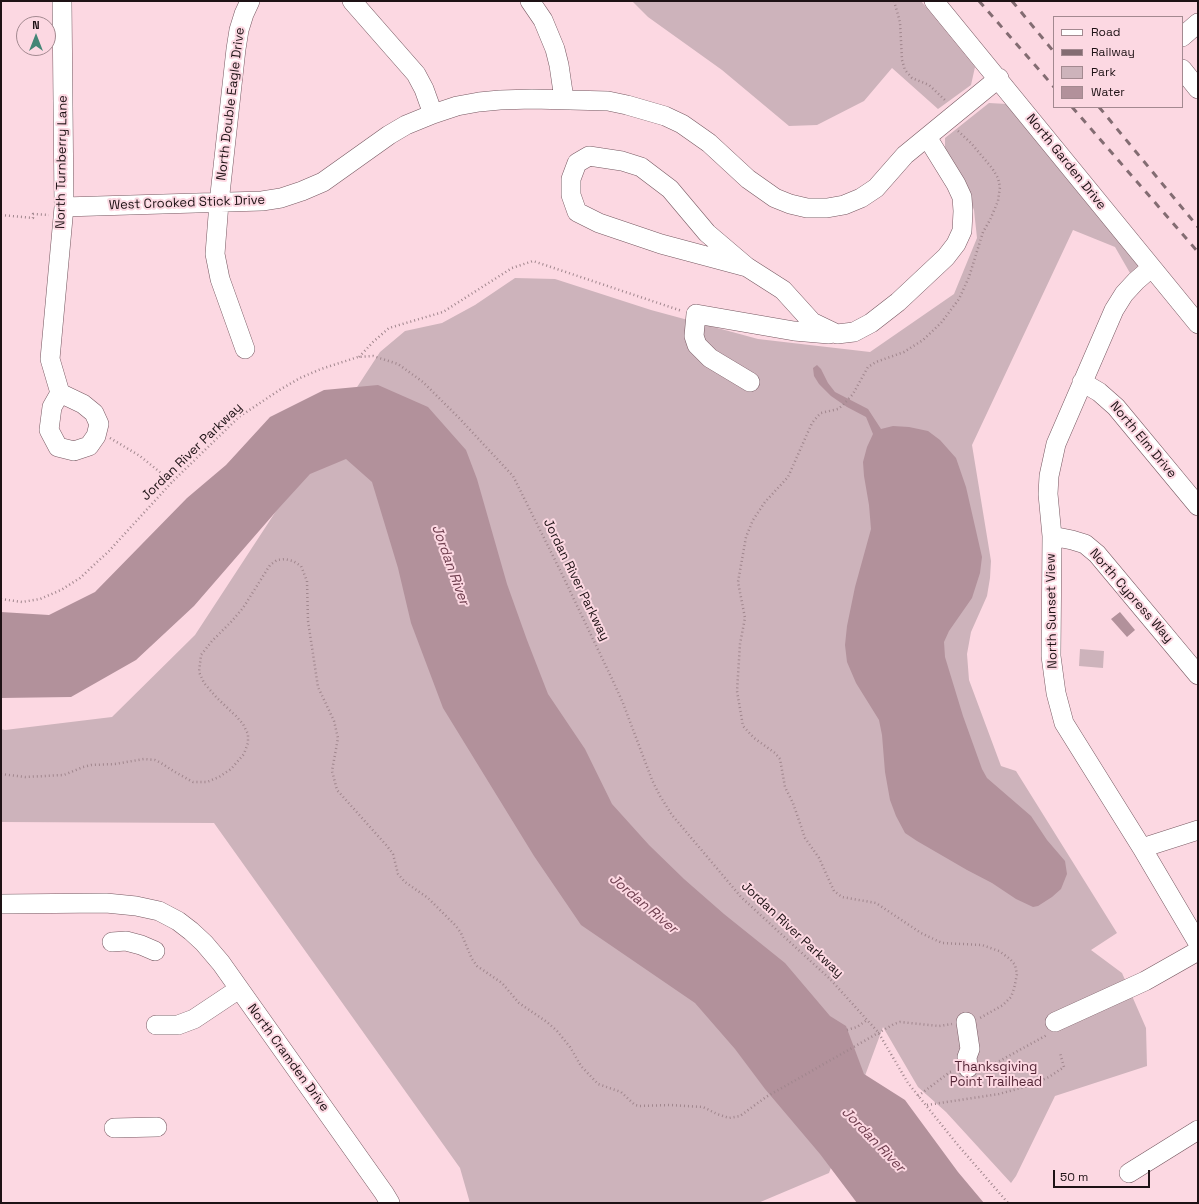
<!DOCTYPE html>
<style>
body{margin:0}
#map{position:relative;width:1199px;height:1204px;overflow:hidden;background:#fcd8e2;font-family:"Space Grotesk",sans-serif}
canvas{display:block}
.frame{position:absolute;inset:0;border:2px solid #1e1215;pointer-events:none}
.legend{position:absolute;left:1053px;top:16px;width:130px;height:92px;box-sizing:border-box;background:#fcd8e2;border:1px solid #a38990;margin:0;padding:5px 7px;list-style:none;font-size:12px;color:#1e1215}
.legend li{display:flex;align-items:center;gap:8px;height:20px}
.legend b{width:20px;border:1px solid #a38990}
.north{position:absolute;left:16px;top:16px;width:40px;height:40px;box-sizing:border-box;background:#fcd8e2;border:1px solid #a38990;border-radius:50%;rotate:0deg;font-size:11px;font-weight:700;line-height:16px;text-align:center;color:#1e1215}
.north::after{content:'';display:block;margin:auto;width:14px;height:18px;background:#448676;clip-path:polygon(50% 0,100% 100%,50% 72%,0 100%)}
.scale{position:absolute;left:1053px;top:1170px;width:97px;height:18px;box-sizing:border-box;border:2px solid #1e1215;border-top:0;padding-left:5px;font-size:12px;line-height:14px;white-space:nowrap;color:#1e1215;-webkit-text-stroke:3px #fcd8e2;paint-order:stroke}
</style>
<div id="map">
<canvas width="1199" height="1204"></canvas>
<div class="frame"></div>
<ul class="legend">
<li><b style="height:5px;background:#fff"></b>Road</li>
<li><b style="height:5px;background:#836c72"></b>Railway</li>
<li><b style="height:11px;background:#cdb3bb"></b>Park</li>
<li><b style="height:11px;background:#b2919b"></b>Water</li>
</ul>
<div class="north">N</div>
<div class="scale">50 m</div>
</div>
<script>
const context = document.querySelector('canvas').getContext('2d');
context.lineJoin = 'round';
function paint(path, color) { context.fillStyle = color; context.fill(path, 'evenodd'); }
const poly = rows => new Path2D(rows.map(r => 'M' + r).join(''));
function trace(path, color, width, dash) { context.strokeStyle = color; context.lineWidth = width; context.lineCap = dash ? 'butt' : 'round'; context.setLineDash(dash || []); context.stroke(path); }
function drawText(font, color, halo, rows, align = 'center') {
  context.font = font + ' "Space Grotesk",sans-serif'; context.lineWidth = 4; context.setLineDash([]); context.textBaseline = 'middle'; context.strokeStyle = halo; context.fillStyle = color; for (const [text, x, y, turn = 0] of rows) {
    context.save(); context.translate(x, y); context.rotate((+turn || 0) * Math.PI / 180); context.textAlign = isNaN(turn) ? turn : align; if (halo) context.strokeText(text, 0, 0); context.fillText(text, 0, 0); context.restore();
  }
}
const green = poly([
 [632,1,921,1,975,67,971,85,938,109,892,68,864,101,817,125,789,126,722,70,648,17],
 [989,103,1007,104,1140,264,1130,273,1115,247,1073,230,972,445,991,561,990,578,987,596,971,632,967,654,969,680,1001,766,1016,771,1117,933,1091,950,1122,973,1146,1028,1147,1066,1055,1096,1016,1176,1011,1183,946,1112,918,1087,883,1027,829,1173,758,1203,470,1203,460,1168,214,823,1,822,1,729,5,730,112,717,195,635,380,352,405,331,442,323,475,305,515,278,555,279,651,310,758,339,870,352,954,294,977,238,974,210,962,182,945,153,945,138],
 [1080,649,1104,651,1103,668,1079,666]
]);
const water = poly([
 [817,365,821,369,828,383,835,392,868,409,881,429,893,426,909,427,928,431,940,440,956,458,966,487,982,557,980,573,972,598,949,631,944,642,945,657,963,716,982,769,987,778,1031,816,1047,840,1065,861,1067,874,1061,889,1052,897,1038,906,1033,907,1016,899,992,883,967,870,917,841,905,833,896,816,890,800,885,772,882,735,879,720,856,683,847,662,845,645,847,626,855,587,871,529,869,505,864,476,863,462,867,447,873,434,866,417,847,407,831,396,819,384,814,376,813,368],
 [378,385,428,407,466,450,477,479,507,584,527,640,548,694,585,749,612,804,649,845,684,879,724,914,785,963,830,1016,846,1026,864,1074,905,1100,958,1172,984,1203,857,1203,820,1154,765,1089,735,1049,695,1003,581,925,534,856,443,708,411,623,398,568,372,482,346,459,310,474,279,508,194,606,136,660,71,697,1,698,1,612,49,615,95,592,187,498,226,465,270,417,324,390],
 [1120,612,1135,630,1127,637,1111,619]
]);
const path = poly([
 [894,1,900,22,902,60,905,70,912,78,929,85,946,101],
 [958,131,971,143,992,168,998,178,1000,187,998,201,990,220,983,232,969,277,959,299,941,323,923,340,904,352,876,362,868,367,853,394,843,405,838,409,821,413,817,417,812,423,788,477,765,502,753,520,746,537,738,582,745,618,740,644,737,691,743,726,754,738,775,753,780,759,785,787,793,803,805,838,819,858,834,891,842,897,876,903,921,933,942,943,982,945,999,951,1010,959,1015,965,1017,974,1014,989,1011,997,1003,1005,980,1018],
 [1,215,33,218,33,214,49,215],
 [359,357,373,342,389,328,443,312,512,268,533,261,682,311],
 [110,438,140,456,172,482],
 [1,599,22,602,40,599,61,590,80,578,109,551,172,482,239,417,281,389,300,378,321,369,358,357,373,356,398,364,423,382,460,419,513,476,560,570,613,681,623,703,652,780,660,796,672,815,741,897,830,979,878,1032,908,1083,957,1144,1008,1203],
 [1,774,25,777,64,775,83,767,91,765,115,764,144,759,155,760,161,763,175,772,193,782,207,782,219,777,231,769,244,754,248,743,248,734,243,724,236,716,217,698,204,683,199,672,201,655,212,641,231,622,243,608,270,565,277,560,285,559,293,561,301,566,307,581,308,621,318,687,334,721,338,738,332,771,337,790,387,846,393,854,398,874,405,882,428,898,456,926,461,933,472,959,477,966,502,983,519,1003,547,1022,557,1031,570,1047,581,1066,598,1084,621,1092,635,1105,639,1106,670,1105,703,1107,717,1114,729,1118,740,1116,766,1097,894,1024,900,1022,939,1026,952,1024],
 [847,1030,857,1027,867,1020],
 [984,1066,994,1064,1047,1035],
 [918,1096,950,1072,953,1071],
 [927,1105,999,1094,1028,1086,1049,1077,1064,1067,1060,1053]
]);
const minor = poly([
 [352,1,416,74,424,89,433,114],
 [530,1,543,20,555,49,559,65,564,99],
 [934,1,1198,324],
 [1182,37,1198,23],
 [1182,69,1198,89],
 [64,207,262,201,281,198,302,191,323,182,389,135,406,125,433,114,457,106,479,102,500,100,532,99,608,101,627,105,665,116,682,124,709,143,748,179,775,198,790,204,807,208,827,208,844,205,861,198,876,188,905,155,916,146,999,78],
 [747,267,661,244,599,223,577,212,571,195,571,179,577,163,589,156,622,161,641,167,670,189,707,233,747,267,783,290,812,322,837,334,854,332,871,323,898,302,946,257,956,244,962,231,963,211,962,197,956,184,927,137],
 [1151,268,1136,281,1124,294,1114,310,1056,444,1049,476,1048,494,1052,536,1051,656,1056,693,1064,723,1142,848,1198,943],
 [245,349,220,279,215,254,219,203,236,49,239,30,244,14,250,1],
 [750,382,710,358,697,345,694,336,696,314,794,331,829,334],
 [1082,382,1099,392,1116,407,1198,506],
 [60,393,52,407,49,430,58,447,74,451,89,446,96,436,99,424,94,413,83,404,60,393,50,359,64,207,62,1],
 [1052,536,1072,540,1085,544,1097,554,1198,675],
 [1142,848,1198,830],
 [1,904,106,903,136,906,159,911,178,921,191,931,204,943,221,963,384,1193,390,1203],
 [112,942,126,941,141,945,155,951],
 [966,1022,970,1049,967,1057,968,1068],
 [1055,1022,1145,981,1198,951],
 [156,1025,178,1025,194,1019,239,989],
 [114,1128,157,1127],
 [1129,1173,1198,1130]
]);
const rail = poly([
 [979,1,1054,87],
 [1012,1,1054,52],
 [1072,107,1198,252],
 [1099,107,1198,227]
]);
const streetNames = [
 ["North Double Eagle Drive",231,104,-83],
 ["North Turnberry Lane",62,162,-89],
 ["North Garden Drive",1066,162,51],
 ["West Crooked Stick Drive",187,203,-2],
 ["North Elm Drive",1143,440,50],
 ["Jordan River Parkway",192,452,-44],
 ["Jordan River Parkway",576,580,64],
 ["North Cypress Way",1131,596,49],
 ["North Sunset View",1052,611,-91],
 ["Jordan River Parkway",792,930,43],
 ["North Cramden Drive",288,1058,54]
];
const parkNames = [
 ["Thanksgiving",996,1067],
 ["Point Trailhead",996,1082]
];
const waterNames = [
 ["Jordan River",450,565,70],
 ["Jordan River",643,904,40],
 ["Jordan River",873,1140,46]
];
paint(green, '#cdb3bb');
paint(water, '#b2919b');
trace(minor, '#765861', 20);
trace(path, '#a0868d', 2.5, [1, 3]);
trace(minor, '#fff', 19);
trace(rail, '#836c72', 3, [7, 7]);
drawText('13px', '#1e1215', '#fcd8e2', streetNames);
drawText('13px', '#542636', '#fcd8e2', parkNames);
drawText('italic 14px', '#714050', '#fcd8e2', waterNames);
</script>
